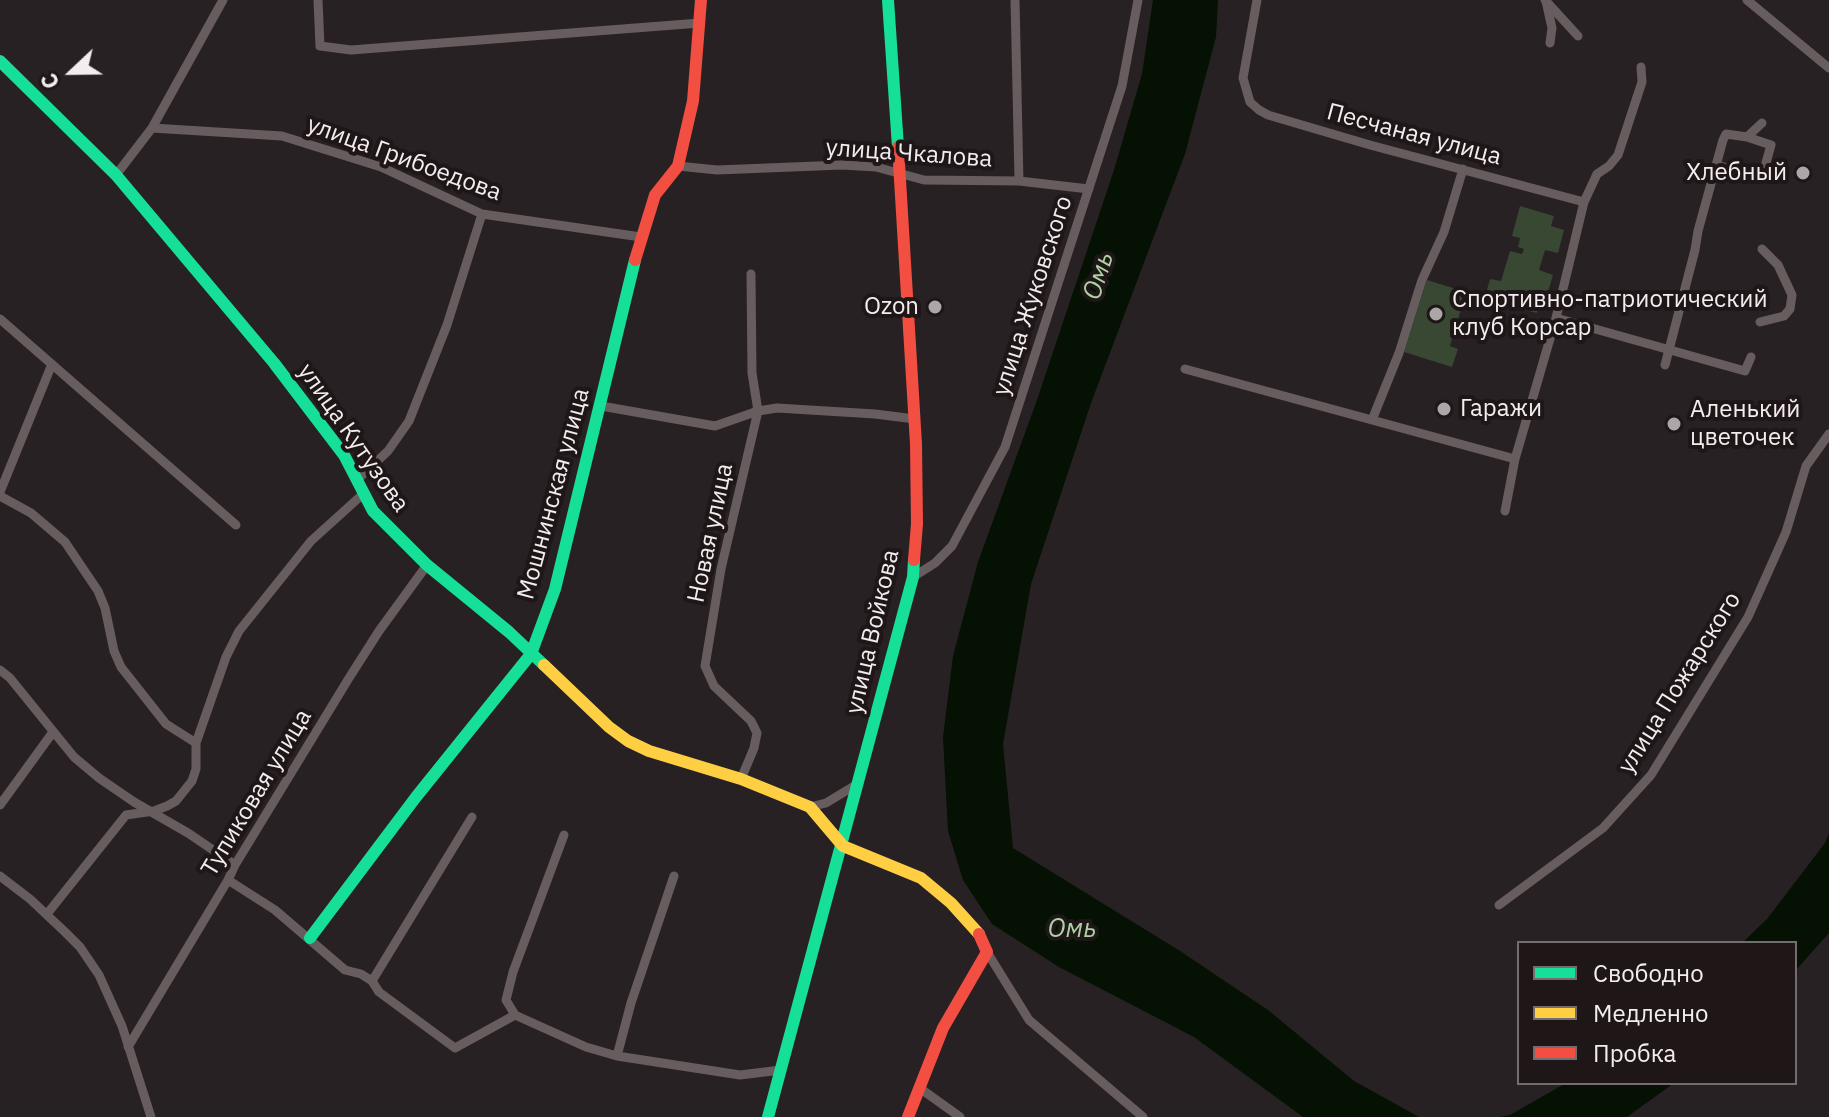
<!DOCTYPE html>
<meta charset="utf-8">
<style>
body{margin:0}
#map{position:relative;width:1829px;height:1117px;overflow:hidden;background:#272123;font-family:"IBM Plex Sans",sans-serif}
canvas{display:block}
.legend{position:absolute;left:1517px;top:941px;width:280px;height:144px;box-sizing:border-box;background:#1f1618;border:2px solid #746c6e;margin:0;padding:10px 14px;list-style:none;font-size:24px;color:#f4edef}
.legend li{display:flex;align-items:center;gap:16px;height:40px}
.legend b{width:40px;border:2px solid #746c6e}
.north{position:absolute;left:32px;top:32px;width:80px;height:80px;-webkit-text-stroke:6px #1f1618;paint-order:stroke;rotate:248deg;font-size:22px;font-weight:700;line-height:32px;text-align:center;color:#f4edef}
.north::after{content:'';display:block;margin:auto;width:28px;height:36px;background:#f4edef;clip-path:polygon(50% 0,100% 100%,50% 72%,0 100%)}
</style>
<div id="map">
<canvas width="1829" height="1117"></canvas>
<ul class="legend">
<li><b style="height:10px;background:#16e098"></b>Свободно</li>
<li><b style="height:10px;background:#ffcf43"></b>Медленно</li>
<li><b style="height:10px;background:#f24e42"></b>Пробка</li>
</ul>
<div class="north">С</div>
</div>
<script>
const context = document.querySelector('canvas').getContext('2d');
context.lineJoin = 'round';
function paint(path, color) { context.fillStyle = color; context.fill(path, 'evenodd'); }
const poly = rows => new Path2D(rows.map(r => 'M' + r).join(''));
function trace(path, color, width, dash) { context.strokeStyle = color; context.lineWidth = width; context.lineCap = dash ? 'butt' : 'round'; context.setLineDash(dash || []); context.stroke(path); }
function drawText(font, color, halo, rows, align = 'center') {
  context.font = font + ' "IBM Plex Sans",sans-serif'; context.lineWidth = 8; context.setLineDash([]); context.textBaseline = 'middle'; context.strokeStyle = halo; context.fillStyle = color; for (const [text, x, y, turn = 0] of rows) {
    context.save(); context.translate(x, y); context.rotate((+turn || 0) * Math.PI / 180); context.textAlign = isNaN(turn) ? turn : align; if (halo) context.strokeText(text, 0, 0); context.fillText(text, 0, 0); context.restore();
  }
}
const green = poly([
 [1520,206,1554,216,1551,226,1564,230,1558,253,1545,250,1539,270,1553,275,1548,292,1543,291,1537,313,1484,300,1490,279,1501,281,1510,251,1522,254,1524,249,1518,247,1520,238,1512,236],
 [1427,280,1466,292,1450,346,1458,349,1452,367,1404,352]
]);
const water = poly([
 [1153,0,1218,0,1216,37,1185,154,1091,403,1031,584,1003,744,1013,848,1180,951,1268,1010,1354,1081,1419,1117,1303,1117,1194,1037,1059,967,992,924,963,880,948,831,943,737,953,656,978,562,1037,400,1114,170,1142,74],
 [1829,833,1829,933,1795,971,1795,943,1742,943,1767,919,1825,843],
 [1566,1083,1674,1083,1627,1117,1499,1117,1510,1115]
]);
const street = poly([
 [318,0,320,46,351,50,700,23],
 [1015,0,1019,181],
 [1257,0,1243,78,1250,102,1259,110,1268,115,1370,145,1584,202],
 [1545,0,1578,36],
 [1747,0,1829,68],
 [1546,1,1552,28,1550,43],
 [152,128,282,136,381,167,482,214,641,237],
 [1716,165,1762,177,1771,145,1747,137],
 [678,166,717,170,842,165,876,167,924,180,1019,181,1089,189],
 [116,175,152,128,223,0],
 [1556,318,1745,371,1751,357],
 [0,319,236,525],
 [1760,322,1784,316,1790,309,1792,295,1778,265,1762,249],
 [1665,365,1695,250,1698,231,1723,140,1726,134,1747,137,1762,123],
 [1185,369,1515,459],
 [601,406,715,426,758,411,777,408,875,414,915,419],
 [1372,420,1399,353,1422,280,1444,232,1463,169],
 [358,479,388,451,409,421,447,325,482,214],
 [0,492,52,364],
 [0,496,31,513,65,542,98,591,105,608,114,651,121,667,166,724,196,743],
 [1505,511,1515,459,1556,318,1584,202,1597,174,1609,166,1618,155,1642,82,1641,67],
 [913,577,935,563,952,546,1005,447,1122,86,1138,0],
 [0,670,10,678,74,757,99,778,134,802,188,833,235,865],
 [741,779,754,748,757,733,751,721,714,686,705,666,721,569,758,411,752,373,751,274],
 [0,805,53,732],
 [810,807,826,803,859,783],
 [0,876,30,899,65,932,80,947,99,975,122,1026,151,1117],
 [228,880,275,910,345,970,361,974,372,981,379,992,455,1048,515,1015,586,1047,617,1056,740,1075,781,1070],
 [1499,905,1603,828,1651,775,1748,617,1786,532,1806,466,1829,434],
 [47,914,126,815,154,811,167,806,176,801,192,781,196,769,196,743,226,657,239,631,311,541,363,494],
 [987,952,1029,1020,1143,1117],
 [372,981,472,817],
 [515,1015,506,1000,513,972,564,835],
 [128,1047,228,880,235,865,349,678,379,631,427,565],
 [617,1056,631,1003,674,876],
 [921,1089,960,1117]
]);
const fast = poly([
 [888,0,898,147],
 [0,61,116,175,274,363,344,455,373,511,427,565,509,632,544,665],
 [310,938,416,797,531,654,555,589,635,260],
 [768,1117,913,577,914,560]
]);
const slow = poly([
 [544,665,609,727,628,741,649,751,741,779,810,807,843,846,921,878,951,903,979,934]
]);
const jam = poly([
 [898,147,916,444,917,524,914,560],
 [635,260,655,195,678,166,693,101,701,0],
 [908,1117,943,1028,987,952,979,934]
]);
const markers = [
 [1803,173,8,"#aca6a8"],
 [935,307,8,"#aca6a8"],
 [1436,314,8,"#aca6a8"],
 [1444,409,8,"#aca6a8"],
 [1674,424,8,"#aca6a8"]
];
const streetNames = [
 ["Песчаная улица",1414,135,15],
 ["улица Чкалова",909,154,4],
 ["улица Грибоедова",404,159,20],
 ["улица Жуковского",1033,296,-72],
 ["улица Кутузова",353,438,55],
 ["Мошнинская улица",554,494,-75],
 ["Новая улица",711,533,-78],
 ["улица Войкова",873,632,-77],
 ["улица Пожарского",1680,683,-58],
 ["Тупиковая улица",257,793,-59]
];
const poiNames = [
 ["Хлебный",1787,173,"right"],
 ["Спортивно-патриотический",1452,300],
 ["клуб Корсар",1452,328],
 ["Ozon",919,307,"right"],
 ["Гаражи",1460,409],
 ["Аленький",1690,410],
 ["цветочек",1690,438]
];
const waterNames = [
 ["Омь",1099,276,-72],
 ["Омь",1072,929]
];
paint(green, '#384833');
paint(water, '#051103');
trace(street, '#675c5e', 9);
trace(fast, '#16e098', 12);
trace(slow, '#ffcf43', 12);
trace(jam, '#f24e42', 12);
for (const [x, y, r, color] of markers) { const dot = new Path2D(); dot.arc(x, y, r, 0, 2 * Math.PI); context.fillStyle = color; context.fill(dot); trace(dot, '#1f1618', 3); }
drawText('24px', '#f4edef', '#1f1618', streetNames);
drawText('24px', '#f4edef', '#1f1618', poiNames, 'left');
drawText('italic 26px', '#add2a2', '#1f1618', waterNames);
</script>
